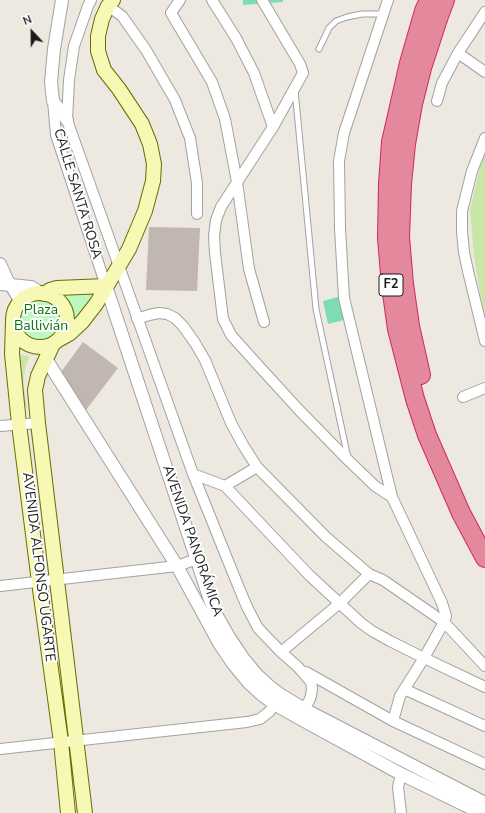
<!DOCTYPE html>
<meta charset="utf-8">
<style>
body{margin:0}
#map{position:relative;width:485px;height:813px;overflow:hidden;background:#ede8e0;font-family:"Nunito Sans",sans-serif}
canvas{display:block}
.north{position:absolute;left:12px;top:12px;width:40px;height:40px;-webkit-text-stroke:3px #fff;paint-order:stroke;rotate:338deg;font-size:11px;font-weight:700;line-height:16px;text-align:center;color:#1b1b1b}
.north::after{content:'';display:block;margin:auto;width:14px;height:18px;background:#1b1b1b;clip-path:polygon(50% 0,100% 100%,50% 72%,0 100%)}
</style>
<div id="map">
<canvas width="485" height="813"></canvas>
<div class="north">N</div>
</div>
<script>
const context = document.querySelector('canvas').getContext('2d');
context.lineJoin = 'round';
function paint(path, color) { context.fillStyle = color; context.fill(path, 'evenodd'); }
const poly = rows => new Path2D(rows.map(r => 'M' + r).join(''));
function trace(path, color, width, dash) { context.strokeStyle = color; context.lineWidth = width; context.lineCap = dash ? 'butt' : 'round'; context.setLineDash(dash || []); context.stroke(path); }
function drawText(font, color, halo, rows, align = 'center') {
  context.font = font + ' "Nunito Sans",sans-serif'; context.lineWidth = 4; context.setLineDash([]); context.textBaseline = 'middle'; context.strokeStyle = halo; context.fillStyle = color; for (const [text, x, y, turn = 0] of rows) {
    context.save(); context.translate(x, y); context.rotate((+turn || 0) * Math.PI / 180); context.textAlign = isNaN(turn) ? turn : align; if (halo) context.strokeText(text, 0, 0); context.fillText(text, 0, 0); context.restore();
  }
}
const grass = poly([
 [485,153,485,315,482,304,474,256,470,210,482,159],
 [16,353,30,357,26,364,23,383,27,407,24,407]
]);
const park = poly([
 [52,291,93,291,96,295,73,329,72,319,69,310,64,303],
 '21 319a20 20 0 1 1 40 0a20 20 0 1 1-40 0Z'
]);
const pitch = poly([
 [243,0,283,0,283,2,243,5],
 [338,297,344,320,328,324,323,301]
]);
const building = poly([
 [149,227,200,228,197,291,146,290],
 [83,342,118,368,86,410,61,372]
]);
const service = poly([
 [319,49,329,28,336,21,347,17,362,14,383,14],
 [295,90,316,309,348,458]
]);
const minor = poly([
 [91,0,88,6,74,46,69,80,67,120,193,474,239,588,247,607,258,628,281,652,298,667,311,682,312,688,311,696,309,701,304,709],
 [180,0,171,13,212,82,225,119,237,182,249,269,264,322],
 [212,0,236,38,254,73,273,127],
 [262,0,300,64,303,73,273,127,221,207,216,220,214,236,215,253,223,319,231,335,257,364,299,410,349,461,375,486,392,497],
 [388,0,344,133,339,161,340,228,344,298,392,497,442,603,446,616,444,622,424,658,400,696,393,721],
 [108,6,122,16,146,50,175,100,190,138,197,183,197,214],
 [458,53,485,72],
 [53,101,56,135,106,286],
 [437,101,442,83,458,53,485,12],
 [485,138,472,171,462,211,462,232,464,252,468,271,485,341],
 [9,284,20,302],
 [137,319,149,315,159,313,167,314,175,318,183,326,195,343,205,360,231,423,243,445,257,467,326,537,369,574,383,580,444,622,485,666],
 [463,397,485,388],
 [0,426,38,423],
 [193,474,225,486,257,467],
 [225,486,309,575,361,623,372,631,390,641,424,658,485,687],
 [0,586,177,566,197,559],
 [281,652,340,603,369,574],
 [306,672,393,721,485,764],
 [404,689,485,726],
 [0,749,247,722,260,719,270,711,279,698],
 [401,813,398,787,401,774]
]);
const tertiary = poly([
 [62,0,54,49,51,82,53,101,67,120],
 [0,264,9,284],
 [0,284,31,287,36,290,39,293],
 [106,286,210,600,217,616,229,637,243,658,257,675,269,686,281,695,304,709,485,803],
 [46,359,177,566,219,643,234,665,248,682,261,694,274,704,297,717,401,774,481,813]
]);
const secondary = poly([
 '13 320a27 27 0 1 1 54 0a27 27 0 1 1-54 0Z',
 [44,294,50,290,57,288,106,286],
 [13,321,12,354,19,424,39,582,61,742,68,813],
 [60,339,69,334,82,322,96,304,129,249,145,211,153,181,154,164,150,144,142,124,119,89,104,70,98,51,98,36,102,19,108,6,113,0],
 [53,344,38,376,35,390,38,423,85,813]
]);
const motorway = poly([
 [429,0,424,11,409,63,391,142,388,184,387,238,391,286,397,329,415,399,427,435,461,513,485,558],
 [421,375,410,326,404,284,400,237,402,184,406,144,413,104,422,68,439,16,445,0]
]);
const shields = [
 [391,285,24]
];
const shieldNames = [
 ["F2",391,285]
];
const streetNames = [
 ["CALLE SANTA ROSA",77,194,73],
 ["AVENIDA PANORÁMICA",192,541,71],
 ["AVENIDA ALFONSO UGARTE",38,567,83]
];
const parkNames = [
 ["Plaza",41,311],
 ["Ballivián",41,327]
];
paint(grass, '#c8e7a6');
paint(park, '#bcf8bf');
paint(pitch, '#7edcb4');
paint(building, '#c1b7b0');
trace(service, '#a2a2a2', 7);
trace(minor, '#a2a2a2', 12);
trace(tertiary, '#a2a2a2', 14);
trace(secondary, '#666e06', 16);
trace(motorway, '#d22667', 20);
trace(service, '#fff', 5);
trace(minor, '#fff', 10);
trace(tertiary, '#fff', 12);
trace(secondary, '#f7f8b3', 14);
trace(motorway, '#e4889c', 18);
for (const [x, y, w] of shields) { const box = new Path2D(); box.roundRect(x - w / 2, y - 11, w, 22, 3); context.fillStyle = '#fff'; context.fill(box); trace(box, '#1b1b1b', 1); }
drawText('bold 13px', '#1b1b1b', null, shieldNames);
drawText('14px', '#1b1b1b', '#fff', streetNames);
drawText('14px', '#0c7511', '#fff', parkNames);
</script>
